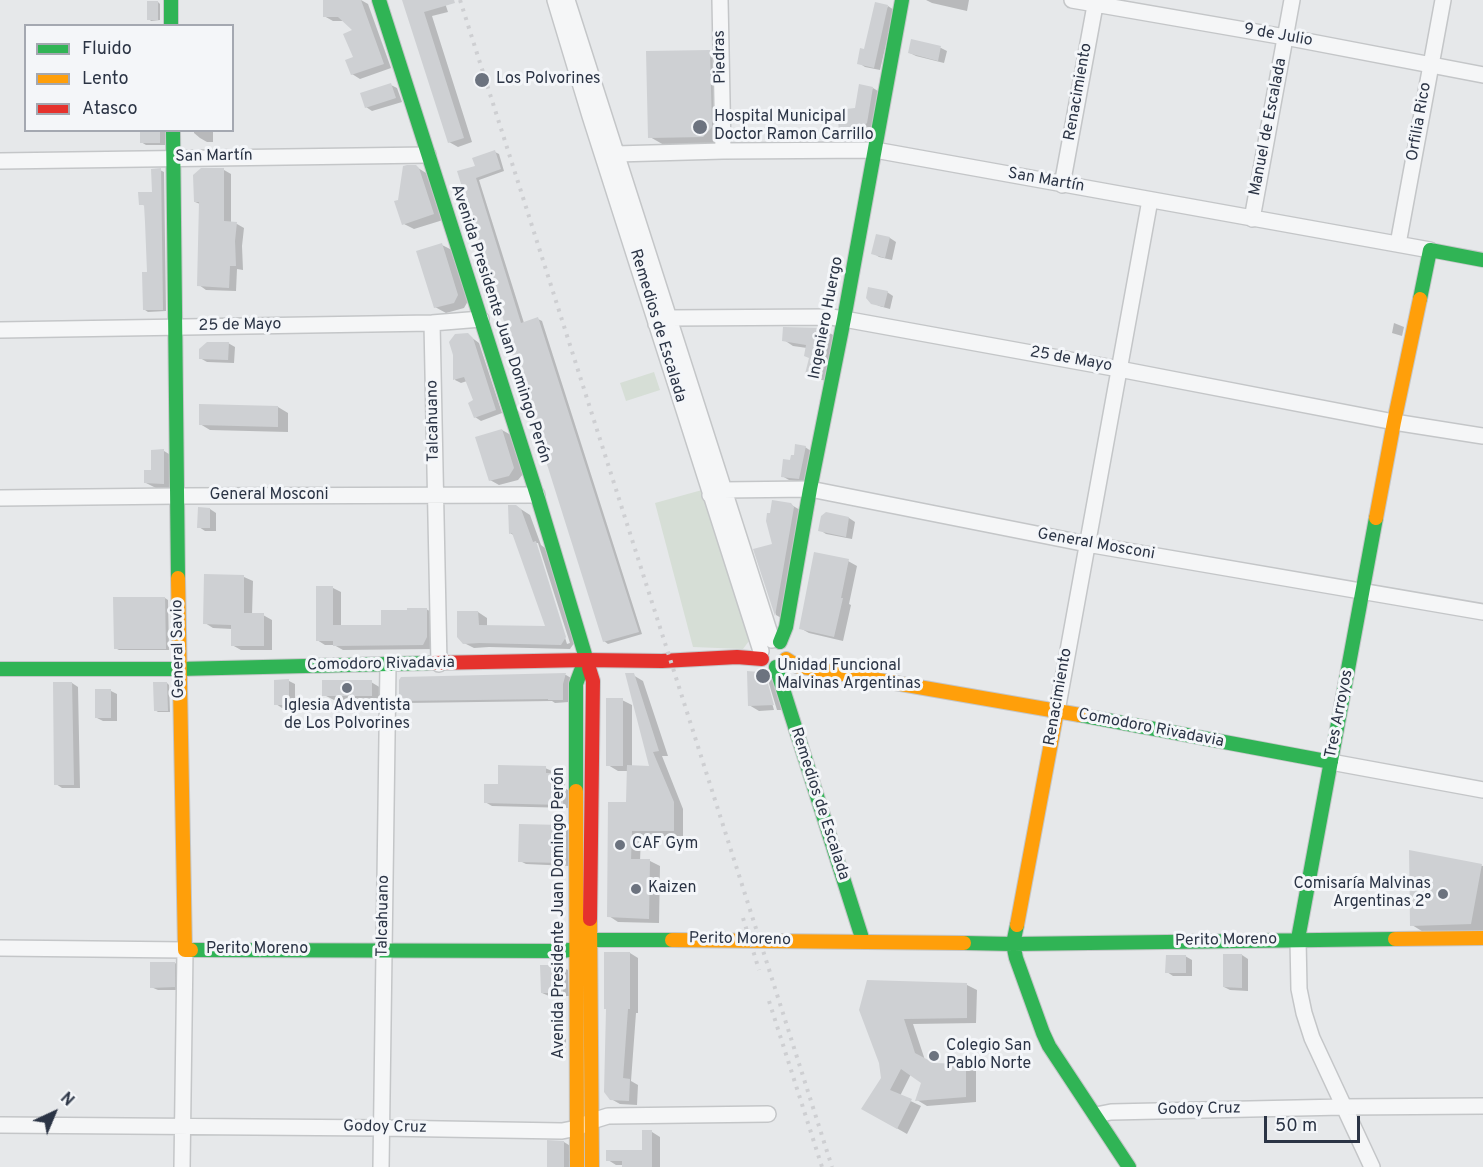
<!DOCTYPE html>
<meta charset="utf-8">
<style>
body{margin:0}
#map{position:relative;width:1483px;height:1167px;overflow:hidden;background:#e6e8ea;font-family:Overpass,sans-serif}
canvas{display:block}
.legend{position:absolute;left:24px;top:24px;width:210px;height:108px;box-sizing:border-box;background:#f4f6f9;border:2px solid #a4a8b1;margin:0;padding:8px 10px;list-style:none;font-size:18px;color:#2b3445}
.legend li{display:flex;align-items:center;gap:12px;height:30px}
.legend b{width:30px;border:2px solid #a4a8b1}
.north{position:absolute;left:24px;top:1083px;width:60px;height:60px;-webkit-text-stroke:4px #f4f6f9;paint-order:stroke;rotate:44deg;font-size:16px;font-weight:700;line-height:24px;text-align:center;color:#2b3445}
.north::after{content:'';display:block;margin:auto;width:21px;height:27px;background:#2b3445;clip-path:polygon(50% 0,100% 100%,50% 72%,0 100%)}
.scale{position:absolute;left:1264px;top:1116px;width:96px;height:27px;box-sizing:border-box;border:3px solid #2b3445;border-top:0;padding-left:8px;font-size:18px;line-height:21px;white-space:nowrap;color:#2b3445;-webkit-text-stroke:4px #f4f6f9;paint-order:stroke}
</style>
<div id="map">
<canvas width="1483" height="1167"></canvas>
<ul class="legend">
<li><b style="height:8px;background:#30b455"></b>Fluido</li>
<li><b style="height:8px;background:#ff9f0a"></b>Lento</li>
<li><b style="height:8px;background:#e5322d"></b>Atasco</li>
</ul>
<div class="north">N</div>
<div class="scale">50 m</div>
</div>
<script>
const context = document.querySelector('canvas').getContext('2d');
context.lineJoin = 'round';
function paint(path, color) { context.fillStyle = color; context.fill(path, 'evenodd'); }
const poly = rows => new Path2D(rows.map(r => 'M' + r).join(''));
function trace(path, color, width, dash) { context.strokeStyle = color; context.lineWidth = width; context.lineCap = dash ? 'butt' : 'round'; context.setLineDash(dash || []); context.stroke(path); }
function drawText(font, color, halo, rows, align = 'center') {
  context.font = font + ' Overpass,sans-serif'; context.lineWidth = 6; context.setLineDash([]); context.textBaseline = 'middle'; context.strokeStyle = halo; context.fillStyle = color; for (const [text, x, y, turn = 0] of rows) {
    context.save(); context.translate(x, y); context.rotate((+turn || 0) * Math.PI / 180); context.textAlign = isNaN(turn) ? turn : align; if (halo) context.strokeText(text, 0, 0); context.fillText(text, 0, 0); context.restore();
  }
}
const green = poly([
 [654,372,660,390,626,401,620,383],
 [702,490,749,641,743,649,693,647,655,503]
]);
const shadow = poly([
 [324,0,361,0,368,4,391,68,360,79,352,74,355,58,354,31,344,21,333,21,324,16],
 [404,0,444,0,448,12,432,16,472,142,458,147,449,142],
 [926,0,969,0,967,11,932,3],
 [158,2,160,4,160,20,151,21,149,19],
 [888,6,894,10,880,70,865,67,859,63],
 [912,41,941,48,947,51,944,63,916,56,910,53],
 [709,52,723,60,717,144,664,145,650,137],
 [391,85,397,88,402,102,372,111,366,107],
 [873,88,883,94,869,135,850,136,840,130],
 [141,130,166,130,165,145,146,145,141,142],
 [194,130,213,130,213,142,207,142,200,138,194,133],
 [495,152,499,154,504,171,479,180,524,323,538,319,542,321,642,634,608,644,604,641,459,172,476,167],
 [415,166,426,173,443,220,414,229,404,224,399,201],
 [160,170,164,172,166,311,148,312,145,310,149,273,146,206,140,204,153,193],
 [224,170,231,174,231,223,237,224,244,228,242,246,243,270,237,269,236,291,206,290,199,285,200,204,195,202],
 [877,235,890,238,896,242,892,260,879,257,873,253],
 [442,245,452,250,468,301,464,308,446,313,435,307],
 [887,292,893,296,890,309,879,306,872,302],
 [1394,323,1404,327,1402,336,1392,333],
 [823,329,833,335,827,381,817,379,807,374,811,358,807,348,793,346,784,340],
 [467,334,479,343,502,413,481,421,475,417,475,401,467,381,461,383,455,380],
 [228,343,235,347,234,363,207,362,200,358],
 [278,407,288,413,288,432,210,430,200,424],
 [502,430,511,435,523,474,518,480,499,485,490,480],
 [805,447,811,451,805,482,789,480,782,476,792,462],
 [164,451,174,457,174,489,156,488,146,483],
 [790,504,800,510,783,619,776,615,755,550,774,545],
 [516,506,530,515,541,545,545,548,575,642,570,649,489,647,474,648,464,643,478,612,487,618,487,627,547,627,515,536,510,533],
 [535,543,538,543,570,643,567,644],
 [210,509,216,513,216,531,205,531,199,527],
 [826,514,849,518,855,522,852,539,826,534,820,530],
 [848,561,857,566,849,604,851,605,843,641,809,633,800,628],
 [205,576,244,577,253,581,252,615,263,615,272,620,272,650,241,650,232,645,232,629,213,628,205,623],
 [333,588,341,592,341,627,383,626,426,609,435,614,432,649,343,650,334,645,325,645,317,640],
 [165,598,168,600,169,650,119,650,115,648],
 [760,673,767,676,764,676,774,710,759,711,749,705],
 [566,675,571,678,569,702,555,703,552,701,406,703,400,700,402,678],
 [633,675,643,681,668,756,662,756,683,809,683,836,641,836,640,861,650,861,660,866,659,923,618,922,609,916,628,804,629,771,618,771,608,765,622,700,632,705,632,767,651,768],
 [767,677,775,681,783,710,777,710],
 [289,681,295,684,295,708,282,708,276,704],
 [371,682,381,688,381,701,334,700,324,695],
 [72,683,78,687,80,788,62,788,56,784],
 [167,683,169,685,170,712,158,712,155,710],
 [111,691,117,694,117,721,103,721,97,718],
 [545,768,552,771,552,775,558,775,565,778,565,788,569,791,569,808,492,806,485,802,500,785],
 [563,827,569,830,569,866,526,864,520,861],
 [1410,852,1483,866,1483,931,1425,933,1412,925],
 [606,953,630,953,638,958,638,1013,636,1013,631,1081,638,1085,637,1105,620,1104,611,1099],
 [1242,955,1248,959,1248,991,1230,990,1224,987],
 [1185,956,1192,960,1192,976,1173,976,1167,972],
 [175,963,181,967,181,990,158,990,151,987],
 [562,967,568,970,569,996,549,996,542,993],
 [967,985,977,990,976,1023,913,1024,925,1060,933,1064,966,1066,976,1071,976,1102,927,1106,917,1100,923,1082,911,1074,900,1096,921,1106,907,1134,863,1109,882,1078,880,1063,861,1010],
 [560,1037,566,1039,566,1050,559,1048],
 [652,1132,660,1137,660,1167,624,1167,624,1165,616,1165,608,1160,643,1152],
 [564,1142,572,1147,573,1167,548,1167]
]);
const building = poly([
 [323,0,361,0,384,64,351,75,345,60,353,57,343,34,352,30,338,17,323,17],
 [402,0,454,0,455,3,424,12,464,138,448,143],
 [147,1,158,1,158,20,147,20],
 [875,2,888,5,874,68,857,64,860,48,864,49],
 [911,39,941,46,938,61,908,53],
 [710,50,712,127,703,137,648,138,646,51],
 [391,83,396,98,365,108,360,93],
 [859,84,873,87,867,123,858,130,839,131,837,110,855,108],
 [140,130,160,130,160,143,140,143],
 [495,150,501,169,476,178,521,323,538,317,639,632,603,642,504,328,506,328,457,171,475,166,472,158],
 [407,165,416,165,419,168,434,214,402,225,394,201,398,200,403,166],
 [161,168,163,310,143,310,142,272,147,272,145,222,144,205,139,205,138,192,152,192,151,169],
 [201,168,224,168,224,221,237,222,235,241,236,266,230,266,229,288,197,286,199,202,194,202,193,175],
 [876,234,890,237,885,258,871,254],
 [442,243,458,295,454,303,434,308,416,251],
 [868,287,888,291,884,307,871,304,866,298],
 [783,327,824,328,828,335,818,377,805,374,809,358,804,356,806,345,782,341],
 [468,333,473,338,496,410,474,418,468,403,473,400,464,377,453,380,453,355,449,342,455,334],
 [207,342,229,342,228,360,199,359,199,349],
 [199,404,278,406,278,427,199,425],
 [502,429,514,468,509,476,489,481,475,437],
 [795,444,806,446,799,479,781,477,783,459,790,460,791,455,794,455],
 [164,449,164,484,144,483,144,470,151,470,151,450],
 [772,500,791,503,794,507,775,616,753,549,772,544,766,521,767,513,770,513],
 [508,505,516,505,521,509,533,542,536,541,566,637,561,645,479,643,463,644,457,637,457,611,478,611,479,625,545,626,512,533,509,534],
 [198,507,210,508,210,528,197,528],
 [826,512,849,517,846,537,818,531,821,516],
 [814,552,849,559,841,598,843,598,834,637,799,629],
 [204,574,244,575,244,613,264,613,264,646,231,646,231,625,203,624],
 [316,586,333,586,333,625,381,625,381,610,407,610,407,608,427,608,427,637,423,645,333,646,333,641,316,641],
 [113,597,165,597,166,649,114,649],
 [747,671,760,672,765,673,774,705,748,706],
 [566,673,563,684,563,700,548,700,548,699,399,701,399,680,401,677],
 [625,673,634,673,659,751,653,752,674,802,674,831,632,831,631,859,650,859,649,919,607,917,608,802,626,802,627,765,649,766],
 [289,679,289,705,274,705,274,680],
 [322,680,372,680,372,696,322,696],
 [53,682,72,682,74,785,54,785],
 [153,682,167,682,168,711,154,711],
 [95,689,111,689,111,718,95,718],
 [606,698,623,698,623,766,606,766],
 [498,765,546,766,546,773,559,773,559,785,563,785,563,805,484,803,484,784,498,784],
 [519,824,563,825,563,863,518,862],
 [1409,850,1482,864,1471,924,1410,926],
 [604,952,630,952,630,1009,628,1009,623,1078,630,1079,629,1101,610,1100,604,1092,606,1009,604,1009],
 [1223,954,1242,954,1242,988,1223,987],
 [1166,955,1186,955,1186,973,1165,973],
 [150,962,175,962,175,987,150,988],
 [540,965,562,965,563,993,541,993],
 [867,980,967,983,967,1018,904,1019,915,1053,934,1063,966,1064,966,1097,915,1101,921,1083,901,1069,890,1090,912,1099,897,1129,861,1109,881,1078,879,1063,859,1010],
 [642,1130,652,1130,652,1167,622,1167,622,1161,606,1161,606,1150,642,1150],
 [547,1140,564,1141,564,1167,547,1167]
]);
const street = poly([
 [555,0,590,116,761,651],
 [567,0,772,640],
 [720,0,723,151],
 [1072,0,1285,37,1483,75],
 [605,158,616,154,723,151,875,150,1430,250],
 [0,161,428,155],
 [1062,185,1096,0],
 [1252,219,1292,0],
 [1398,244,1443,0],
 [432,323,439,664],
 [656,324,669,318,831,317,844,319,1119,369,1394,422,1483,436],
 [0,330,432,323,481,319],
 [710,495,723,490,810,489,1087,544,1483,612],
 [0,498,177,496,537,495],
 [1057,711,1150,200],
 [1331,762,1483,790],
 [1298,939,1299,989,1304,1013,1312,1038,1372,1167],
 [0,948,185,950,182,1167],
 [1096,1115,1111,1112,1343,1107,1483,1106],
 [0,1125,382,1128,562,1131,577,1128,592,1121,608,1116,768,1114],
 [381,1167,388,665]
]);
const fast = poly([
 [171,0,171,26],
 [379,0,537,495,589,668],
 [173,130,178,578],
 [1420,299,1430,250,1483,260],
 [780,642,786,627,810,489,844,319,902,0],
 [776,667,863,941],
 [0,669,179,669,432,663],
 [1080,715,1331,762],
 [576,791,576,684,585,660],
 [1017,925,1013,944,1016,958,1043,1033,1049,1046,1129,1167],
 [1298,939,1376,518],
 [964,943,1013,944,1395,939],
 [191,950,562,951,576,949,590,940,672,940]
]);
const slow = poly([
 [1376,518,1394,422,1420,299],
 [178,578,185,950,191,950],
 [786,659,797,666,1080,715],
 [576,791,577,1167],
 [590,919,592,1167],
 [1017,925,1057,711],
 [1395,939,1483,938],
 [672,940,964,943]
]);
const jam = poly([
 [432,663,585,660,662,661,737,657,762,659],
 [589,668,593,681,590,919]
]);
const rail = poly([
 [460,0,832,1167],
 [743,918,759,970],
 [769,1001,822,1167]
]);
const markers = [
 [482,80,8,"#6c737f"],
 [700,127,8,"#6c737f"],
 [763,676,8,"#6c737f"],
 [347,688,6,"#6c737f"],
 [620,845,6,"#6c737f"],
 [636,889,6,"#6c737f"],
 [1443,894,6,"#6c737f"],
 [934,1056,6,"#6c737f"]
];
const streetNames = [
 ["9 de Julio",1278,36,10],
 ["Piedras",721,57,-91],
 ["Renacimiento",1079,92,-80],
 ["Orfilia Rico",1420,122,-80],
 ["Manuel de Escalada",1269,127,-79],
 ["San Martín",214,157,-1],
 ["San Martín",1046,181,10],
 ["Ingeniero Huergo",827,318,-79],
 ["Avenida Presidente Juan Domingo Perón",500,324,72],
 ["25 de Mayo",240,326,-1],
 ["Remedios de Escalada",657,326,73],
 ["25 de Mayo",1071,360,10],
 ["Talcahuano",434,421,-91],
 ["General Mosconi",269,496],
 ["General Mosconi",1096,545,10],
 ["General Savio",179,649,-91],
 ["Comodoro Rivadavia",381,665,-1],
 ["Renacimiento",1059,697,-80],
 ["Tres Arroyos",1340,714,-79],
 ["Comodoro Rivadavia",1151,729,11],
 ["Remedios de Escalada",819,804,72],
 ["Avenida Presidente Juan Domingo Perón",560,913,-90],
 ["Talcahuano",384,916,-89],
 ["Perito Moreno",740,940,1],
 ["Perito Moreno",1226,941,-1],
 ["Perito Moreno",257,950],
 ["Godoy Cruz",1199,1110,-1],
 ["Godoy Cruz",385,1128,1]
];
const poiNames = [
 ["Los Polvorines",496,80],
 ["Hospital Municipal",714,118],
 ["Doctor Ramon Carrillo",714,136],
 ["Unidad Funcional",777,667],
 ["Malvinas Argentinas",777,685],
 ["Iglesia Adventista",347,707,"center"],
 ["de Los Polvorines",347,725,"center"],
 ["CAF Gym",632,845],
 ["Comisaría Malvinas",1431,885,"right"],
 ["Argentinas 2°",1431,903,"right"],
 ["Kaizen",648,889],
 ["Colegio San",946,1047],
 ["Pablo Norte",946,1065]
];
paint(green, '#d6ded6');
paint(shadow, '#0003');
paint(building, '#ced0d3');
trace(street, '#c4c6c8', 18);
trace(fast, '#c4c6c8', 16);
trace(slow, '#c4c6c8', 16);
trace(jam, '#c4c6c8', 16);
trace(street, '#f5f6f7', 15);
trace(fast, '#30b455', 14);
trace(slow, '#ff9f0a', 14);
trace(jam, '#e5322d', 14);
trace(rail, '#cecfd2', 4, [3, 6]);
for (const [x, y, r, color] of markers) { const dot = new Path2D(); dot.arc(x, y, r, 0, 2 * Math.PI); context.fillStyle = color; context.fill(dot); trace(dot, '#f4f6f9', 2); }
drawText('16px', '#2b3445', '#f4f6f9', streetNames);
drawText('16px', '#2b3445', '#f4f6f9', poiNames, 'left');
</script>
